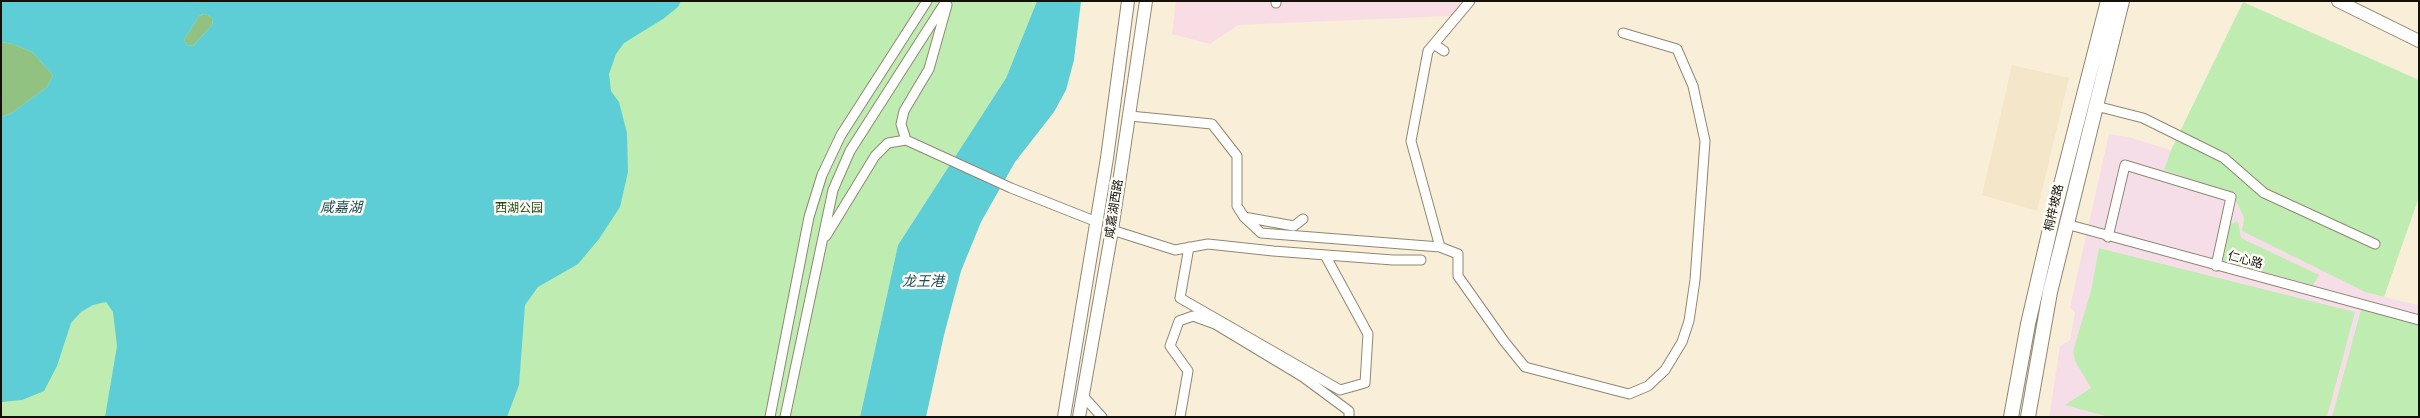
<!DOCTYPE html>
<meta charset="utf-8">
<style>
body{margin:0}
#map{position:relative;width:2420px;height:418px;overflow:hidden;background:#f9efd8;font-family:"Source Sans 3",sans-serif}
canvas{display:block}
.frame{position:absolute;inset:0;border:2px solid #141109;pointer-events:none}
</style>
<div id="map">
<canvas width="2420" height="418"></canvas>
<div class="frame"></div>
</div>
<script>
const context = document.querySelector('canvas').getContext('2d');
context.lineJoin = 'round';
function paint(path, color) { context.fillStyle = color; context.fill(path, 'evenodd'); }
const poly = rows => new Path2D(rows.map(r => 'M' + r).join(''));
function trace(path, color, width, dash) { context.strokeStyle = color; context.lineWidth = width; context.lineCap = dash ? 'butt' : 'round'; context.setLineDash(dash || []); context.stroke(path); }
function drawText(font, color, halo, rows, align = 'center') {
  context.font = font + ' "Source Sans 3","Noto Sans SC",sans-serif'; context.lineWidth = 5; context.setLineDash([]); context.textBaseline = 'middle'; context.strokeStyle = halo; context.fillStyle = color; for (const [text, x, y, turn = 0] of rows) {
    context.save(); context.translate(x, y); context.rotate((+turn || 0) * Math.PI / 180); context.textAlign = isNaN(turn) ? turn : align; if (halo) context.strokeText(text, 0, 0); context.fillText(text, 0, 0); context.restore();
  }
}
const commercial = poly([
 [1176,1,1462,1,1452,16,1238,25,1210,44,1172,34]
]);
const built = poly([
 [2012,65,2069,78,2037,211,1982,195]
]);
const education = poly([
 [2109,134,2129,137,2171,150,2165,170,2234,194,2244,218,2243,231,2365,292,2417,305,2419,297,2419,417,2049,417,2060,346,2070,340,2075,313,2070,307]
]);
const green = poly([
 [1,1,1037,1,1006,78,898,245,860,417,1,417],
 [2243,2,2419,80,2419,197,2384,297,2365,292,2242,231,2244,218,2233,194,2164,170,2171,150],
 [2238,221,2241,238,2319,275,2313,285,2223,261,2229,225],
 [2099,248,2355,312,2327,417,2109,417,2065,405,2091,388,2075,361,2073,351,2091,291],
 [2362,306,2419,321,2419,417,2332,417]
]);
const forest = poly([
 [204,14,208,15,213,19,212,25,193,46,187,45,184,40,199,16],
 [1,42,13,44,32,52,53,75,47,87,12,113,1,117]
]);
const water = poly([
 [1,1,681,1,678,7,663,19,624,43,616,54,609,74,611,91,619,102,627,133,628,172,620,207,599,239,578,264,538,287,525,305,519,385,507,417,105,417,117,346,113,312,106,302,93,305,81,312,71,323,57,366,44,391,22,400,1,402,1,117,12,113,47,87,53,75,32,52,13,44,1,42],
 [203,14,208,15,213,19,212,25,193,46,187,45,184,40,199,16],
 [1037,1,1081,1,1074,60,1066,90,1054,112,1015,162,981,222,961,271,944,335,926,417,860,417,898,245,1006,78]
]);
const street = poly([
 [1276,3,1276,1],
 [1434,44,1444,51],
 [2096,106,2143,118,2224,158,2264,193,2375,244],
 [1130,116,1212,124,1237,156,1237,206,1244,217,1261,233,1440,247,1458,254,1458,276,1504,341,1525,367,1629,394,1648,386,1665,370,1682,342,1689,321,1695,280,1705,141,1693,86,1677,49,1623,33],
 [906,140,901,124,904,111,929,69,947,5],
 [1244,217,1294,226,1303,219],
 [2066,224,2419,320],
 [1112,230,1175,250,1208,244,1273,251,1393,260,1421,260],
 [826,236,875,156,888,143,906,140,1011,188,1097,222],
 [2108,237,2125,165,2231,197,2216,266],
 [1189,247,1180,298,1340,390,1365,383,1368,334,1325,255],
 [1440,247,1411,141,1428,51,1470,1],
 [1083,396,1102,417],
 [770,417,809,217,822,175,841,135,927,1],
 [785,417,833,190,850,151,946,1],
 [1180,417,1188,371,1170,346,1179,321,1193,316,1215,324,1303,377,1349,411,1349,417]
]);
const secondary = poly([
 [2338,1,2419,41],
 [1064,417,1107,158,1128,1],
 [1079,417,1112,230,1146,1]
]);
const primary = poly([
 [2011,417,2028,324,2053,216,2108,1],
 [2028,417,2050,292,2122,1]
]);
const streetNames = [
 ["桐梓坡路",2055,208,-77],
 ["咸嘉湖西路",1115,209,-81],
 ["仁心路",2245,261,15]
];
const parkNames = [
 ["西湖公园",519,209]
];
const waterNames = [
 ["咸嘉湖",341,209],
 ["龙王港",923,283]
];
paint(commercial, '#f8dee4');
paint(built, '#f4e6c8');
paint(education, '#f6dee9');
paint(green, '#bfedb1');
paint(forest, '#91c282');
paint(water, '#5dced6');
trace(street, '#908773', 11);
trace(secondary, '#908773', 14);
trace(primary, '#908773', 16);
trace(street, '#fff', 9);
trace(secondary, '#fff', 12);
trace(primary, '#fff', 14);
drawText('12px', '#141109', '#fffdf8', streetNames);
drawText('12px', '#204d0b', '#fffdf8', parkNames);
drawText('italic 14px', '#1b4d51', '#fffdf8', waterNames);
</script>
